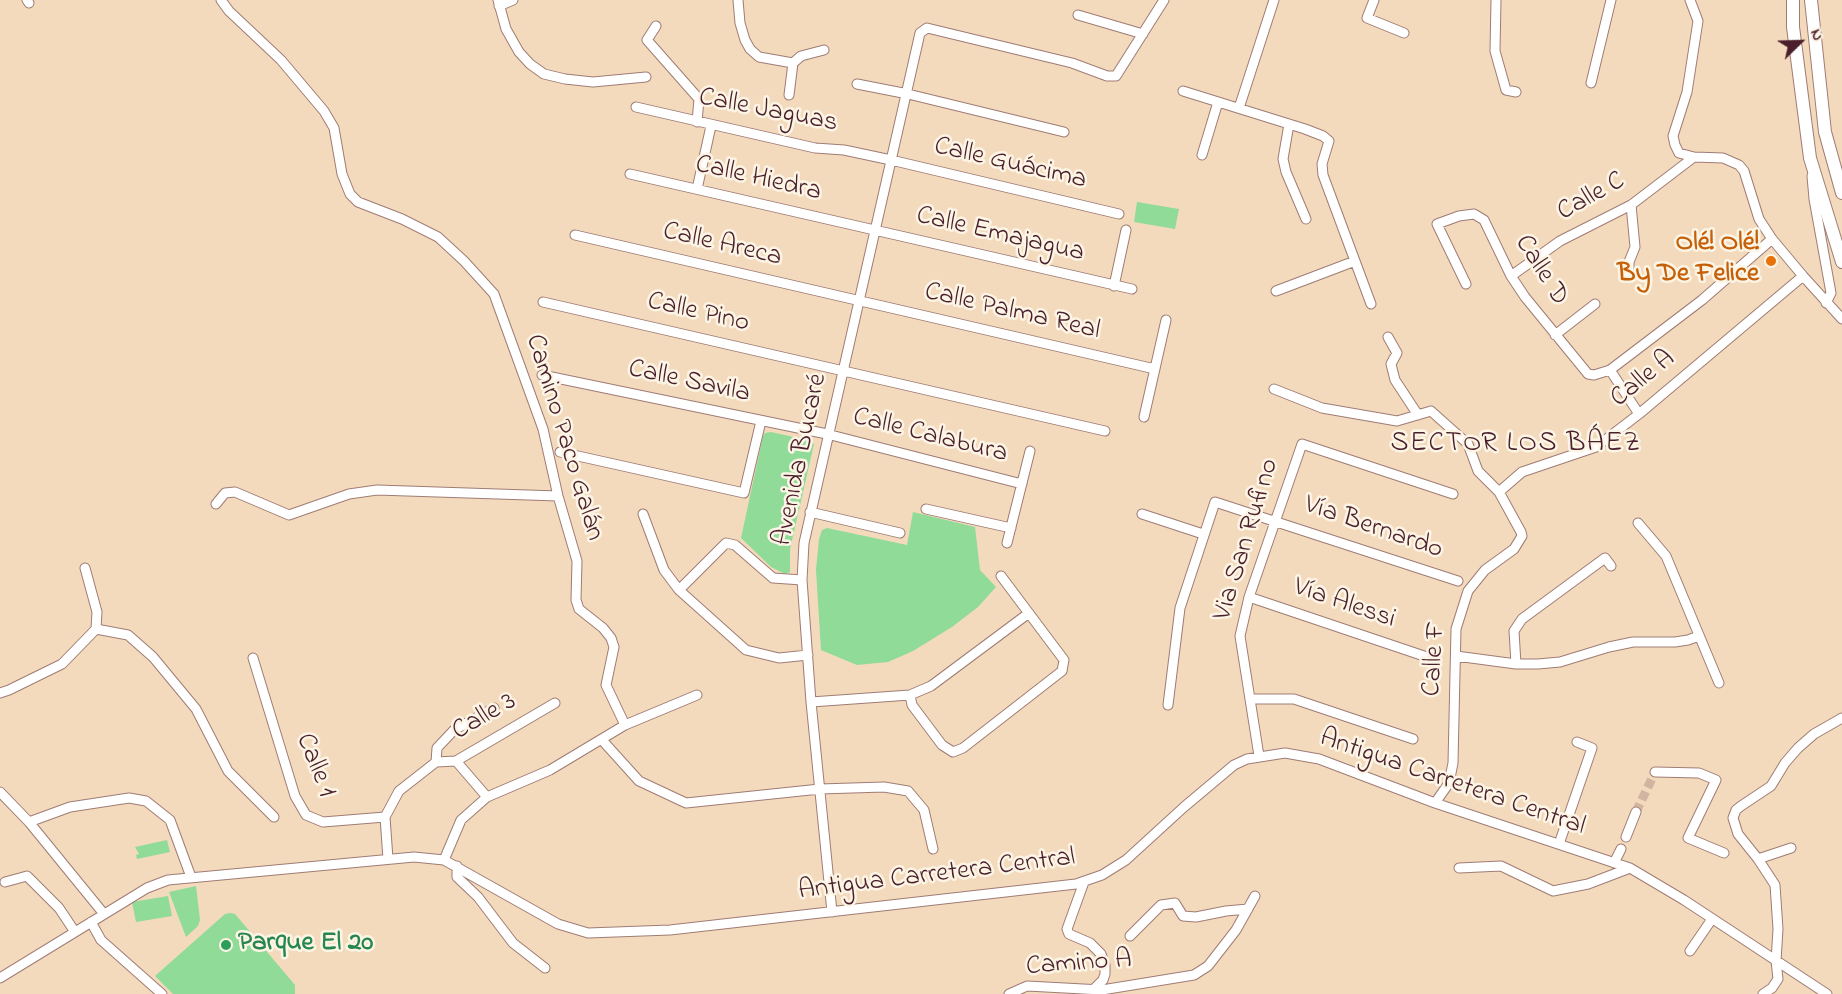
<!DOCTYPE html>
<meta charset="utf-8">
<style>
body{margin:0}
#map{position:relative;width:1842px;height:994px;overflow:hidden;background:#f4dabd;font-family:"Indie Flower",sans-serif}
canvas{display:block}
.north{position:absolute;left:1770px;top:12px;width:60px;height:60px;-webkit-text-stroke:4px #fcf5e5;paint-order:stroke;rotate:67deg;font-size:16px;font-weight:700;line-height:24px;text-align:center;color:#4a1f2b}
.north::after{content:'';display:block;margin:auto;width:21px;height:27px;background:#4a1f2b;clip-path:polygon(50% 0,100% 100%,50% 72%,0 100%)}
</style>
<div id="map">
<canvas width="1842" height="994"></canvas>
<div class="north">N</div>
</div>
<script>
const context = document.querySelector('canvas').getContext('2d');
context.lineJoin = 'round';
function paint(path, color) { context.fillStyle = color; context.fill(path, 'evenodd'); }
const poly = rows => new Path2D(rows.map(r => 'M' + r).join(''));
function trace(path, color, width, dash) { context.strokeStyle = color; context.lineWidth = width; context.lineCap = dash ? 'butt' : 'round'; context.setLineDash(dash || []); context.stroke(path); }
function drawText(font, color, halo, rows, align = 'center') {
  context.font = font + ' "Indie Flower",sans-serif'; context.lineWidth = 5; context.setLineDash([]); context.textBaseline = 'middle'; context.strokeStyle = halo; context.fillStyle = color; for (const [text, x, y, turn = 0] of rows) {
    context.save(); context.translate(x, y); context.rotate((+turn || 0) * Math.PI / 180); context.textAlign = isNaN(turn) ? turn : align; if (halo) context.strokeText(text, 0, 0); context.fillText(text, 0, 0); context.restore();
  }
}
const green = poly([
 [1137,202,1179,209,1175,229,1134,222],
 [771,432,811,441,814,444,790,549,790,572,785,574,771,567,741,538,763,436,765,433],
 [913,512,975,527,980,570,996,587,978,607,952,627,913,651,888,662,857,665,821,650,816,570,819,539,822,530,827,528,907,545],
 [167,840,170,852,137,859,136,855,139,854,135,847],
 [196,886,200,920,198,926,186,937,169,892],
 [168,896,172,916,136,922,132,902],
 [230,913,235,914,295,985,295,994,173,994,155,976,225,914]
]);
const minorTunnel = poly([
 [1636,812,1655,772]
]);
const minor = poly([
 [27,0,29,3],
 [221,0,229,11,281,60,324,111,334,128,342,174,350,194,358,202,402,219,438,237,464,261,494,294,543,429,558,496,577,561,576,600,579,609,603,628,611,638,614,647,606,685,625,725],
 [498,0,506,29,519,52,530,64,544,74,565,79,593,82,646,77],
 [738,0,740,23,745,40,750,49,759,57,793,63,801,56,824,50],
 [1374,0,1367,18,1404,33],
 [1496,0,1495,51,1506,90,1516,92],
 [1690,0,1698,21,1687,92,1673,136,1675,145,1679,153,1694,157,1723,158,1739,165,1744,171,1759,219,1772,239,1803,276,1842,319],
 [499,6,513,0],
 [1078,15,1143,34],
 [656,26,647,40,699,99,697,122],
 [1591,83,1611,0],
 [857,84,908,94,1064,132],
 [1183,91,1305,129,1323,136,1329,141,1322,164,1323,175,1371,304],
 [789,95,793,63],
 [636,107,815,148,844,150,891,160,1119,214],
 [1239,108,1274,0],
 [1289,124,1283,159,1286,172,1306,219],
 [1202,155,1218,102],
 [630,174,1132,289],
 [1812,176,1814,199,1831,293,1826,303],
 [697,189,711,126],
 [575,235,1155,369],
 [1511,276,1560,241,1631,205,1694,157],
 [1629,277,1629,262,1635,247,1631,205],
 [1466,284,1437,224,1459,216,1474,214,1484,220,1511,276,1525,297,1588,374,1594,375,1610,370,1702,300,1772,239],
 [1114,286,1126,230],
 [1276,291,1355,261],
 [543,302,1105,431],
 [1555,335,1595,304],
 [1388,337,1397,353,1391,364,1395,380,1418,415],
 [1610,370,1639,414],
 [542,375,827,434,1022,484],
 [1274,389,1322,408,1397,421,1431,411,1468,444,1478,471,1499,492,1521,532,1522,536,1514,549,1485,570,1468,591,1456,629,1453,763,1449,783,1435,803],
 [1144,417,1166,320],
 [560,452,744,493,761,421],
 [1499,492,1522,472,1596,447,1639,414,1803,276],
 [216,504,225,493,235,492,289,515,349,494,377,490,558,496],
 [926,509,1011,528],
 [810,512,900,533],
 [643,514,664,570,679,590,746,650,779,658,808,655],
 [1142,514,1203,534],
 [1638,523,1666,556,1719,683],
 [1007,543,1030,451],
 [679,590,726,543,735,545,773,578,802,580],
 [1249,597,1424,656],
 [96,629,128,635,153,657,196,709,228,771,274,817],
 [1456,656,1516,664,1538,664,1560,662,1609,647,1633,642,1675,642,1688,640,1699,636],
 [253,658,295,796,306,815,323,822,385,817],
 [1516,664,1514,631,1522,619,1605,558,1611,566],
 [0,693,9,690,62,664,96,629,97,612,85,568],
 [910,695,912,705,942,745,953,752,963,748,1062,671,1064,660,1001,576],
 [1250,699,1294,699,1413,739],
 [811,702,910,695,931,686,1029,613],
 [1168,705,1180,608,1215,502,1458,581],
 [602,740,639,781,686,803,820,789,884,787,908,791,924,810,933,849],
 [1259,756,1240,636,1249,597,1302,444,1453,494],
 [456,761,487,797],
 [436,762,456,761,555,703],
 [1655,772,1699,773,1716,780,1688,838,1724,853],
 [0,792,29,822,104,914],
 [29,822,70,807,129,798,146,801,170,820,191,877],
 [1626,837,1636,812],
 [1559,844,1592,748,1577,742],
 [388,859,385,817,399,791,436,762,437,748,454,730,494,708],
 [1758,859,1791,848],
 [444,860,461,820,487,797,550,770,625,725,697,695],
 [1614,863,1621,849],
 [457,866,457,877,478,897,513,943,545,968],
 [1459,868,1501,866,1553,891,1588,884,1630,868],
 [5,882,27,876,59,908,75,932],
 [1084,882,1067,929,1069,934,1090,943,1101,954,1105,965,1105,974,1103,980,1094,989],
 [832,912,811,702,802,580,804,543,920,33,927,28,1072,63,1107,76,1116,76,1164,0],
 [91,922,101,940,162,994],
 [1130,936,1161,905,1175,903,1183,916,1196,917,1226,911,1248,909],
 [1690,951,1712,919],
 [0,978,147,888,168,880,414,857,444,860,558,924,588,933,670,930,1076,884,1102,875,1126,860,1184,807,1234,765,1247,759,1285,753,1319,759,1435,803,1630,868,1684,900,1827,994],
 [1009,994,1027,986,1102,990,1194,975,1208,966,1236,930,1255,896],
 [1763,994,1772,988,1778,979,1776,961,1778,929,1775,885,1758,859,1738,834,1733,818,1736,810,1741,806,1771,786,1785,763,1798,748,1814,734,1842,718]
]);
const major = poly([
 [1793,0,1793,27,1810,158,1842,262],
 [1811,0,1825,132,1842,193]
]);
const markers = [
 [1771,261,6,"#e8710a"],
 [226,945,6,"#2e9e5b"]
];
const streetNames = [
 ["Calle Jaguas",768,112,11],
 ["Calle Guácima",1010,165,13],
 ["Calle Hiedra",758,180,13],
 ["Calle C",1592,198,-29],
 ["Calle Emajagua",1000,236,13],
 ["Calle Areca",722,246,13],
 ["Calle D",1540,271,58],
 ["Calle Palma Real",1012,313,13],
 ["Calle Pino",698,314,13],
 ["Calle A",1644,380,-39],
 ["Calle Savila",689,383,12],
 ["Calle Calabura",930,437,14],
 ["Camino Paco Galán",563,438,73],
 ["Avenida Bucaré",802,460,-78],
 ["Vía Bernardo",1373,529,19],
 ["Via San Rufino",1248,540,-73],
 ["Vía Alessi",1344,605,19],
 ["Calle F",1436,659,-86],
 ["Calle 3",485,718,-30],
 ["Calle 1",314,766,68],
 ["Antigua Carretera Central",1452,784,19],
 ["Antigua Carretera Central",937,876,-7],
 ["Camino A",1079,965,-4]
];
const foodNames = [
 ["Olé! Olé!",1759,245],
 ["By De Felice",1759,276]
];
const leisureNames = [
 ["Parque El 20",238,945]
];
const neighbourhoodNames = [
 ["SECTOR LOS BÁEZ",1516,445]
];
paint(green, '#8fdb97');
trace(minorTunnel, '#d2b5a0', 9, [9, 4.5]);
trace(minor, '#9f7c74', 11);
trace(major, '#9f7c74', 14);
trace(minor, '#fff', 9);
trace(major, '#fff', 12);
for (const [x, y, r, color] of markers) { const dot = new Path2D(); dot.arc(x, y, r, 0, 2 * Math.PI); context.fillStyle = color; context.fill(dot); trace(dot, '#fcf5e5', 2); }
drawText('27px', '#4a1f2b', '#fcf5e5', streetNames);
drawText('bold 27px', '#c56008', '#fcf5e5', foodNames, 'right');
drawText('bold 27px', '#27864d', '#fcf5e5', leisureNames, 'left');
context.letterSpacing = '1.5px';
drawText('28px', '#4a1f2b', '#fcf5e5', neighbourhoodNames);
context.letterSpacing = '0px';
</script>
